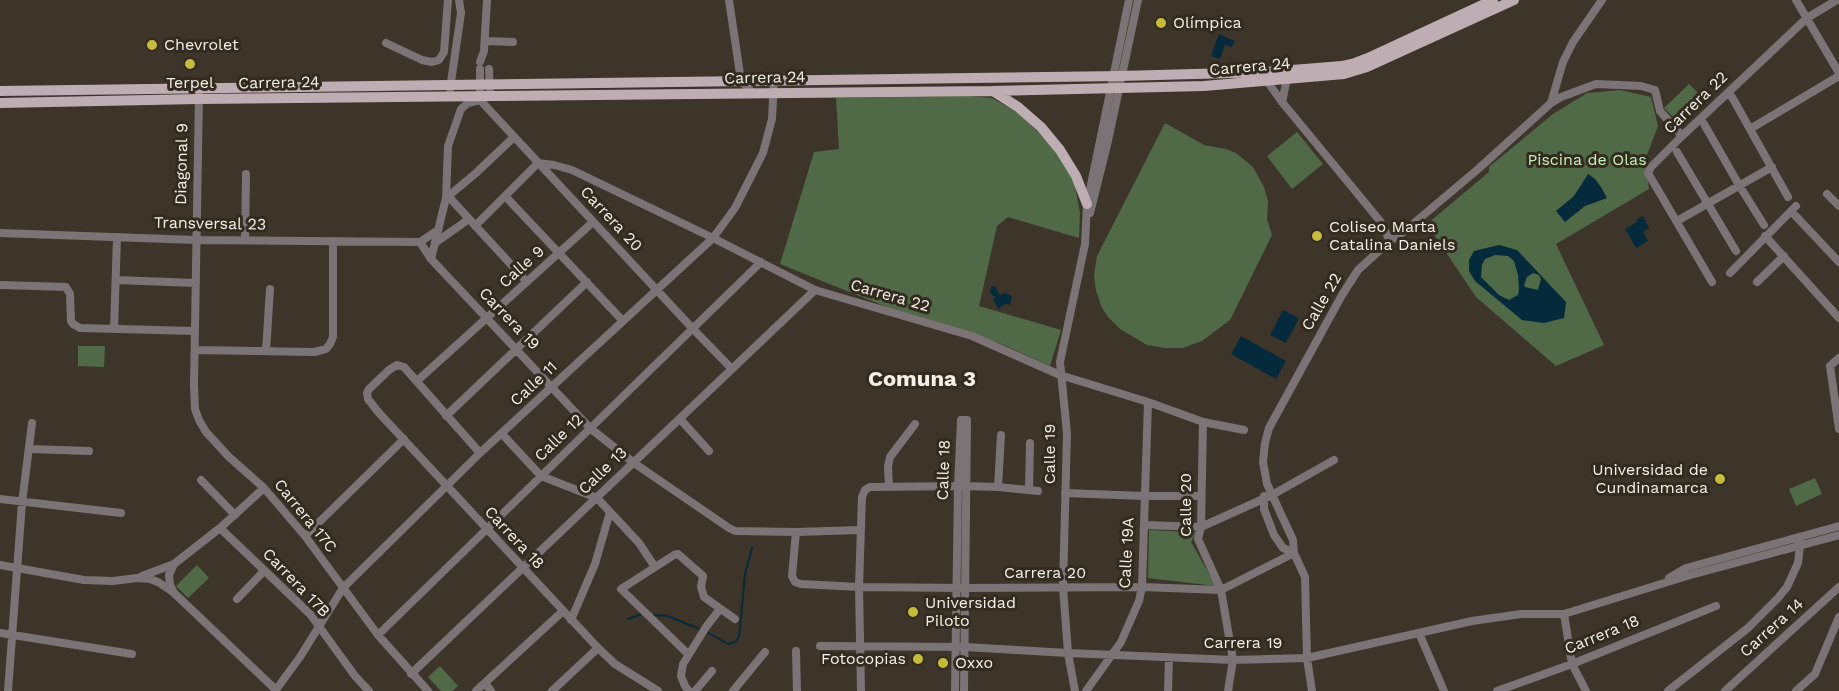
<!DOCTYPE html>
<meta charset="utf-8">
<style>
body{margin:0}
canvas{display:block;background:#3d3529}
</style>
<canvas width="1839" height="691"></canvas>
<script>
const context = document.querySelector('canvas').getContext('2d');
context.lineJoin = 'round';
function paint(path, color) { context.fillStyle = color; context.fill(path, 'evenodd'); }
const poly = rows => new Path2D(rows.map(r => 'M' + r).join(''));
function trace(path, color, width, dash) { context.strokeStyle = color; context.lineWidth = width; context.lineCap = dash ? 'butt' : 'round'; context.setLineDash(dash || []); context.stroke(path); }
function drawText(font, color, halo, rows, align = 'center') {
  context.font = font + ' "Work Sans",sans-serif'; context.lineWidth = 6; context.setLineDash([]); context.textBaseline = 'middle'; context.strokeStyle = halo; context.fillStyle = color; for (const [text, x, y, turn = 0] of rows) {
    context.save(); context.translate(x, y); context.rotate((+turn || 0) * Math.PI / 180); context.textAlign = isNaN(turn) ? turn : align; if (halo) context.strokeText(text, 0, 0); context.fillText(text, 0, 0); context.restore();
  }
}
const green = poly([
 [1689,84,1705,100,1680,124,1664,108],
 [1620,90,1651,97,1658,126,1645,160,1649,189,1556,244,1604,345,1556,366,1476,297,1427,224,1489,172,1489,167,1553,114,1587,93],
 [968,96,992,98,1022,115,1057,152,1074,181,1080,213,1079,238,1008,217,997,226,979,306,1061,330,1050,366,1004,345,966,331,904,314,780,264,814,152,839,149,836,98],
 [1165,123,1204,145,1226,149,1236,153,1253,167,1264,187,1268,201,1267,219,1272,235,1230,320,1202,341,1183,348,1166,348,1147,345,1120,329,1108,317,1102,308,1096,291,1094,275,1097,256],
 [1297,132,1323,164,1292,189,1267,156],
 [78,346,105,346,104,367,78,366],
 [1815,478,1822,494,1796,506,1789,489],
 [1149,530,1196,532,1191,542,1216,586,1148,578],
 [197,565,209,578,188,598,176,586],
 [440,666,458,686,452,691,441,691,428,677]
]);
const water = poly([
 [1219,34,1235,41,1232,47,1225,45,1220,59,1211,56],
 [1588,174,1595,179,1601,187,1607,198,1585,206,1565,222,1556,211,1574,196],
 [1643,216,1649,228,1643,232,1648,241,1636,248,1625,229,1637,222,1636,220],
 [1499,245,1517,250,1566,302,1564,318,1544,323,1522,320,1475,281,1469,271,1469,260,1474,251],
 [1495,255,1508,256,1514,261,1518,275,1519,289,1518,295,1509,300,1499,295,1481,277,1482,265,1485,259],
 [1533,273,1539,275,1541,279,1538,290,1525,287,1524,285,1527,277],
 [992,286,996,287,999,295,1005,293,1012,296,1010,305,1005,304,998,309,993,299,996,297,993,296,990,292,991,287],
 [1283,310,1299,318,1286,343,1270,335],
 [1241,336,1286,361,1276,379,1231,354]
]);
const stream = poly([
 [653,615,668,616,702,630],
 [628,619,642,614],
 [707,632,728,644,735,642,739,637,745,574,752,548]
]);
const minor = poly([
 [729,0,741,81,753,93],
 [1796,0,1839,73],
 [485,41,513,42],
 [386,43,422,60,432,62,439,60,444,52,448,0],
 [480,62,484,51,487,0],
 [480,69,480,100,693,329,732,369],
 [489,69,490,96],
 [1267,81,1282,102,1380,221,1390,241],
 [450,89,461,13,459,0],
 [199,94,194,385,195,409,199,420,206,432,229,457,264,488,305,536,378,635,428,691],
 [1732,97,1788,197],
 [1282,102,1287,79],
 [1551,103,1563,62,1573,42,1602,0],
 [1704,124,1739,185,1764,225],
 [1750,129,1839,76],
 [1677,152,1736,251],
 [1827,194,1839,206],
 [448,196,527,282],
 [505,196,623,321],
 [446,198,476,173,514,137],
 [1791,211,1839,262],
 [1090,213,1108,141,1138,0],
 [1677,221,1772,167],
 [475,226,538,163,554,165,572,170,713,238,815,290,972,336,1060,375,1148,402,1203,422,1244,430],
 [0,233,196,240,420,242,438,230],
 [1765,236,1839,318],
 [245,240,246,174],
 [420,242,431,259,590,428,634,463,729,528,735,531,796,532,861,530],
 [435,243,469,219],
 [431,259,446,198,448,146,461,109,468,103,480,100],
 [1730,273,1796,206],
 [116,280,196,283],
 [1712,282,1648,173,1651,167,1682,136,1807,18,1837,0],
 [1757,282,1784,256],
 [0,285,66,287,70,294,71,321,73,324,80,328,195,331],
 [114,329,117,237],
 [195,350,314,352,326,349,330,344,333,337,333,241],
 [266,351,270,289],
 [1830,366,1839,429],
 [1830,366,1839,358],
 [417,381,593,222],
 [446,416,587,282],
 [680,419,709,451],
 [1203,422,1201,527,1198,539,1221,590,1233,660,1228,691],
 [502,434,541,476,597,498,639,543,655,567],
 [30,449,89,451],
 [480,453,404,367,397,365,389,370,369,389,367,393,368,399,379,413,598,648,615,664,658,691],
 [201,480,235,515],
 [889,487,888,466,890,457,915,424],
 [998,487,1001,435],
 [1029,490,1030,443],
 [1065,493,1145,496,1200,496],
 [1264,496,1264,509,1274,535,1283,548,1294,553],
 [0,499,121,513],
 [1145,525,1201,527,1272,495,1334,460],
 [220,528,310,614,355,676,369,691],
 [796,532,792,576,795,582,801,584,859,587,964,588,1142,587,1221,590,1294,553],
 [305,536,404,439],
 [0,565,84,580,113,581,137,578,150,579,158,582,173,592,276,690],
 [142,576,174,564,220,528,264,488],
 [1669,578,1686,568,1839,526],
 [173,591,170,585,169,575,174,564],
 [237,599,264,571],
 [1564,614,1572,664,1586,691],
 [571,620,595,564,610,512],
 [0,633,132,654],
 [1419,633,1444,691],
 [378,635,761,262],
 [820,646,965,647,1068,653,1233,660,1307,658,1472,621,1521,614,1564,614,1687,576,1839,535],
 [796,651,797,691],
 [688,654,621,589,674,555,678,554,703,576,701,587,704,597,735,619],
 [411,674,815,290],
 [485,683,491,691],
 [8,691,22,503,32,423],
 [275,691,300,657,343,588,480,453,713,238,735,208,763,153,772,119,774,80],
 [476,691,563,611],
 [552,691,598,648],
 [689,691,685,686,681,676,683,664,706,627,720,609],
 [695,691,712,671],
 [733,691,765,652],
 [861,691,859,587,862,497,865,490,870,487,966,486,998,487,1038,491],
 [955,691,958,487,961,420,967,420,964,691],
 [1075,691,1068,653,1063,587,1067,433,1060,362,1085,244,1087,204,1129,0],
 [1086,691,1121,642,1139,601,1142,587,1148,402],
 [1168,691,1169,658],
 [1312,691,1307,658,1305,577,1294,553,1293,540,1267,484,1263,462,1265,443,1269,428,1342,295,1358,270,1390,241,1401,234,1477,170,1551,103,1561,97,1596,84,1641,86,1655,90,1660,111,1682,136],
 [1497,691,1572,664,1716,606],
 [1668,691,1748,628,1778,598,1787,587,1798,563,1800,546,1799,538],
 [1725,691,1839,587],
 [1796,691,1815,674,1839,617]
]);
const major = poly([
 [0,91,1121,76,1267,72,1342,66,1355,63,1368,58,1493,0],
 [993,91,1018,107,1041,127,1060,150,1076,176,1087,204],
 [0,103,198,99,992,91,1204,86,1344,74,1367,67,1514,0]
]);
const markers = [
 [1161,23,6,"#c7bb3b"],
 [152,45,6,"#c7bb3b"],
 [190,64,6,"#c7bb3b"],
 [1317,236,6,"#c7bb3b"],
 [1720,479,6,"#c7bb3b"],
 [913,612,6,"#c7bb3b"],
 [918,659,6,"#c7bb3b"],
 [943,663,6,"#c7bb3b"]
];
const poiNames = [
 ["Olímpica",1173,23],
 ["Chevrolet",164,45],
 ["Terpel",190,83,"center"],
 ["Coliseo Marta",1329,227],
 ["Catalina Daniels",1329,245],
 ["Universidad de",1708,470,"right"],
 ["Cundinamarca",1708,488,"right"],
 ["Universidad",925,603],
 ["Piloto",925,621],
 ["Fotocopias",906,659,"right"],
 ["Oxxo",955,663]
];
const streetNames = [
 ["Carrera 24",1250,67,-5],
 ["Carrera 24",765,78,-1],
 ["Carrera 24",279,83,-1],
 ["Carrera 22",1696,103,-44],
 ["Diagonal 9",182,164,-89],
 ["Carrera 20",611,219,47],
 ["Transversal 23",210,224,1],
 ["Calle 9",522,267,-42],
 ["Carrera 22",890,296,16],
 ["Calle 22",1322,302,-60],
 ["Carrera 19",509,319,46],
 ["Calle 11",534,384,-43],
 ["Calle 12",559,438,-44],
 ["Calle 19",1050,454,-90],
 ["Calle 18",944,470,-88],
 ["Calle 13",603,471,-44],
 ["Calle 20",1186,505,-90],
 ["Carrera 17C",305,516,51],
 ["Carrera 18",514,538,47],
 ["Calle 19A",1127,553,-87],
 ["Carrera 20",1045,573],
 ["Carrera 17B",296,583,46],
 ["Carrera 14",1772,628,-42],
 ["Carrera 18",1602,635,-22],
 ["Carrera 19",1243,643]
];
const parkNames = [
 ["Piscina de Olas",1587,160]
];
const districtNames = [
 ["Comuna 3",922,380]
];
paint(green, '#506a47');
paint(water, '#042a3b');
trace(stream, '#042a3b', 2);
trace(minor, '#7b7375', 8);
trace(major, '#beaeb3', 10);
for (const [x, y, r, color] of markers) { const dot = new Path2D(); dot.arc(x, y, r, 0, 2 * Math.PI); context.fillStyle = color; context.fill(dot); trace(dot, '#332b1f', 2); }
drawText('16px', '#f4f0e8', '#332b1f', poiNames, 'left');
drawText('16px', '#f4f0e8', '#332b1f', streetNames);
drawText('16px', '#c3f1b4', '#332b1f', parkNames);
drawText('bold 22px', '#f4f0e8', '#332b1f', districtNames);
</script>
